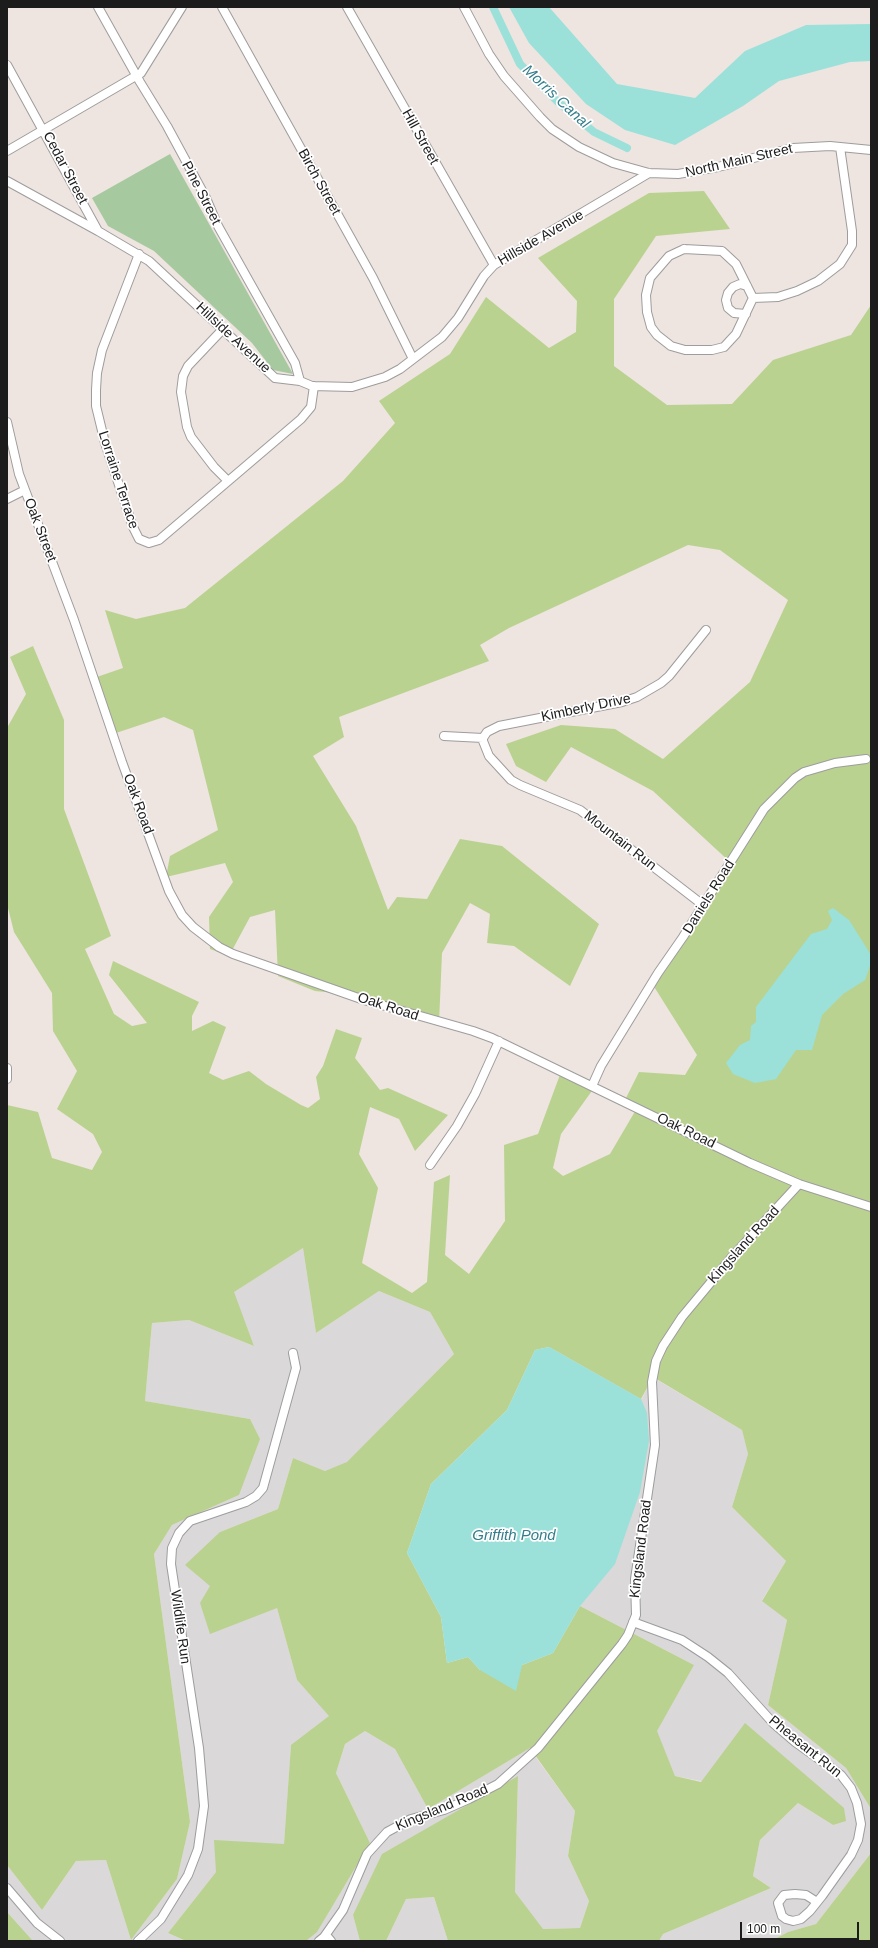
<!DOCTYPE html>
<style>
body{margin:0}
#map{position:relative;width:878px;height:1948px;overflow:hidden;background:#eee4e0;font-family:Arial,sans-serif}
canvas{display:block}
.frame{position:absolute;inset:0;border:8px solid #1c1c1c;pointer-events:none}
.scale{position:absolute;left:740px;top:1922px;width:119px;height:18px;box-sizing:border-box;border:2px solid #1c1c1c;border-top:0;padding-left:5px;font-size:12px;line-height:14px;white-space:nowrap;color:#1c1c1c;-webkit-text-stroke:3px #fff;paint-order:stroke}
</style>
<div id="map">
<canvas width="878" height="1948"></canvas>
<div class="frame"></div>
<div class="scale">100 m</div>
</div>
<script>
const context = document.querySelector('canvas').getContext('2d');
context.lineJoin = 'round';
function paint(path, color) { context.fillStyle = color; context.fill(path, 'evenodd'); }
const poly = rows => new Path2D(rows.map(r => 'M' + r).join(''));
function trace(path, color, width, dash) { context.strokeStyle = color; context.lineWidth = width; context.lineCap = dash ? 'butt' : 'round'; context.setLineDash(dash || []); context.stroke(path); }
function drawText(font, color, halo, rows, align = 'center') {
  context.font = font + ' Arial,sans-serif'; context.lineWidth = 3.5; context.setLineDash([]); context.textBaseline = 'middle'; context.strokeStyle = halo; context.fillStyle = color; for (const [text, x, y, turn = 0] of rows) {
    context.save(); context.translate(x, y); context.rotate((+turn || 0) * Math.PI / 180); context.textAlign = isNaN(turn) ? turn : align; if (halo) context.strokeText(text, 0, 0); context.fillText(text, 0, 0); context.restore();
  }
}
const residential = poly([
 [303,1248,316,1333,379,1291,430,1312,454,1354,347,1463,325,1471,293,1458,278,1509,220,1532,277,1608,297,1680,330,1716,291,1746,284,1845,216,1872,168,1933,186,1941,33,1941,7,1912,7,1865,42,1910,76,1861,106,1860,131,1940,177,1879,190,1822,154,1554,172,1525,239,1495,250,1419,145,1401,152,1323,189,1320,254,1346,233,1292],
 [549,1347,642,1399,652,1377,742,1430,748,1454,732,1507,786,1561,762,1600,787,1620,768,1705,846,1768,871,1809,871,1853,816,1924,788,1932,771,1941,659,1941,663,1934,771,1888,753,1876,760,1840,798,1803,833,1825,844,1808,675,1776,656,1731,694,1665,580,1606],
 [365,1731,395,1749,428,1809,529,1748,575,1811,568,1856,589,1901,580,1928,542,1929,515,1892,518,1777,353,1915,360,1941,306,1941,317,1931,370,1843,336,1773,345,1744],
 [434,1897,448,1941,386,1941,406,1899]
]);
const forest = poly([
 [704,191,730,229,656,236,614,299,614,366,667,405,732,404,773,360,851,335,871,305,871,1809,846,1768,768,1705,787,1620,762,1601,786,1561,732,1507,748,1454,742,1430,653,1377,641,1399,549,1347,535,1350,507,1410,431,1484,407,1553,441,1617,447,1663,468,1657,480,1670,522,1665,553,1653,580,1606,694,1665,657,1731,675,1776,701,1782,745,1723,844,1808,846,1821,833,1825,798,1803,760,1840,753,1876,771,1888,663,1934,659,1941,448,1941,434,1897,406,1899,386,1941,360,1941,353,1915,382,1854,518,1776,515,1892,543,1929,580,1928,589,1901,568,1856,575,1811,530,1748,428,1809,395,1749,365,1731,345,1744,336,1773,370,1843,317,1932,306,1941,186,1941,168,1933,216,1872,214,1840,284,1844,291,1745,329,1716,297,1680,277,1608,210,1634,200,1603,210,1586,185,1565,220,1532,278,1509,293,1458,325,1471,347,1462,454,1354,430,1312,379,1291,316,1333,303,1248,234,1292,254,1346,189,1320,152,1323,145,1401,250,1419,260,1439,239,1495,172,1525,154,1554,190,1822,177,1879,131,1940,106,1860,76,1861,42,1910,7,1865,7,1105,38,1112,52,1158,92,1170,102,1152,93,1134,57,1109,77,1071,53,1031,52,993,14,932,7,904,7,728,26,694,10,657,33,646,64,720,64,809,111,936,85,949,114,1014,132,1026,147,1023,109,975,113,961,199,1002,192,1016,192,1031,213,1021,226,1027,209,1073,223,1080,249,1071,266,1084,301,1105,308,1108,320,1099,316,1077,323,1066,336,1029,362,1038,355,1058,380,1090,388,1088,448,1115,415,1151,399,1119,370,1107,359,1154,378,1188,362,1263,412,1293,427,1282,434,1182,450,1175,445,1255,469,1274,505,1221,504,1145,538,1134,561,1072,594,1088,561,1134,553,1168,563,1176,610,1154,637,1108,624,1102,639,1072,685,1075,697,1055,653,985,730,862,653,791,571,747,546,782,516,766,506,744,561,725,615,729,663,759,750,682,788,600,720,550,688,545,509,628,480,645,489,661,339,717,344,737,313,756,356,826,388,910,397,897,427,899,460,839,502,846,599,924,570,986,514,946,487,943,490,914,470,903,442,953,439,1023,356,995,315,991,278,976,275,910,250,917,229,956,210,949,209,917,233,882,225,863,166,877,170,856,218,830,193,730,164,717,110,735,91,679,123,668,105,610,136,619,185,608,343,481,395,423,379,401,450,354,486,297,549,348,576,332,577,301,538,258,649,193],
 [871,1853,871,1941,771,1941,788,1932,816,1924],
 [7,1912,33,1941,7,1941]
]);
const cemetery = poly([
 [170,154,293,374,273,370,252,343,154,251,108,226,92,198]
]);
const water = poly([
 [509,7,549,7,617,84,695,98,745,51,806,25,871,24,871,61,850,62,779,81,743,106,675,145,625,130,586,104,529,43],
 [833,908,849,920,871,955,871,963,865,980,843,994,822,1015,812,1050,796,1050,776,1079,755,1083,733,1074,726,1063,740,1045,750,1040,751,1026,756,1022,756,1007,811,934,827,929,832,920,828,911],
 [549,1347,641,1399,647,1413,649,1441,640,1492,615,1564,580,1606,553,1653,522,1665,516,1691,480,1670,468,1657,447,1663,441,1617,407,1553,431,1484,507,1410,535,1350]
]);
const canal = poly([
 [493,7,520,64,558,102,594,132,627,148]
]);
const minor = poly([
 [98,7,140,82,167,126,206,198,218,226,295,363,300,381],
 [222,7,373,278,413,359],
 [347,7,494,265],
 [464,7,489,54,504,76,540,117,552,129,579,147,613,163,649,173,678,174,718,167,793,148,830,146,871,150],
 [7,65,98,231,149,261,275,378,300,381,312,386,352,387,385,377,400,369,442,337,458,318,484,276,494,265,649,173],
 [7,151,141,73,182,7],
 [7,181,98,231],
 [684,249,722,251,736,264,753,298,736,334,724,347,712,350,685,350,671,346,657,335,651,327,647,312,646,295,650,278,669,256,684,249],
 [139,254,102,350,97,373,96,390,96,406,105,443,133,527,139,539,149,543,159,540,301,419,311,407,314,386],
 [753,298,778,297,797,291,818,281,840,264,852,245,852,231,840,147],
 [746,314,734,313,728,308,726,300,728,293,733,287,740,284,747,286],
 [223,329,188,366,183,376,181,392,187,427,191,437,214,467,228,481],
 [7,422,19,474,74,620,122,762,169,891,182,915,193,927,219,947,233,954,364,1000,473,1031,492,1038,750,1163,799,1184,871,1207],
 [7,499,25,490],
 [444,736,483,738],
 [483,738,483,741,489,756,511,780,520,785,580,810,703,905],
 [483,738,487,732,499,726,622,702,637,697,661,683,669,676,706,630],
 [7,1068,7,1079],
 [592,1086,601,1066,658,973,683,937,764,809,795,778,804,772,835,763,866,759],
 [430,1165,457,1126,475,1094,499,1041],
 [633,1622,682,1640,708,1657,728,1673,774,1724,795,1742,841,1775,851,1788,857,1803,861,1824,858,1840,851,1855,822,1896,810,1911,801,1919,793,1921,786,1919,782,1916,778,1903,784,1895,795,1894,806,1895,817,1902],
 [7,1888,37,1923,60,1941],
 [326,1935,331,1941],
 [138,1941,161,1919,188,1875,198,1849,204,1806,199,1748,171,1564,172,1548,179,1533,190,1521,246,1502,256,1496,263,1488,296,1368,293,1353],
 [319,1941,324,1937,343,1910,367,1854,387,1832,411,1819,444,1810,469,1799,498,1784,538,1748,622,1644,628,1635,636,1615,635,1579,655,1445,652,1382,656,1361,663,1346,682,1317,731,1258,799,1184]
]);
const streetNames = [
 ["Hill Street",420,137,61],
 ["North Main Street",739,161,-13],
 ["Cedar Street",65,168,62],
 ["Birch Street",319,182,61],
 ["Pine Street",201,193,63],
 ["Hillside Avenue",541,238,-30],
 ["Hillside Avenue",233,338,43],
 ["Lorraine Terrace",118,480,72],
 ["Oak Street",40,530,69],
 ["Kimberly Drive",586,708,-12],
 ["Oak Road",138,804,70],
 ["Mountain Run",620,841,38],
 ["Daniels Road",709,897,-58],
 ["Oak Road",388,1007,18],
 ["Oak Road",686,1131,26],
 ["Kingsland Road",744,1245,-48],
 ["Kingsland Road",641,1549,-83],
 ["Wildlife Run",180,1627,82],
 ["Pheasant Run",805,1747,39],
 ["Kingsland Road",442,1808,-23]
];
const waterNames = [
 ["Morris Canal",556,97,43],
 ["Griffith Pond",514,1536]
];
paint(residential, '#dad8d9');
paint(forest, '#bad290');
paint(cemetery, '#a7c99f');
paint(water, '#9be1d9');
trace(canal, '#9be1d9', 8);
trace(minor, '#9d9d9d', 10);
trace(minor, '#fff', 8);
drawText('14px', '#1c1c1c', '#fff', streetNames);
drawText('italic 15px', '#347d8a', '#fff', waterNames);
</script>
